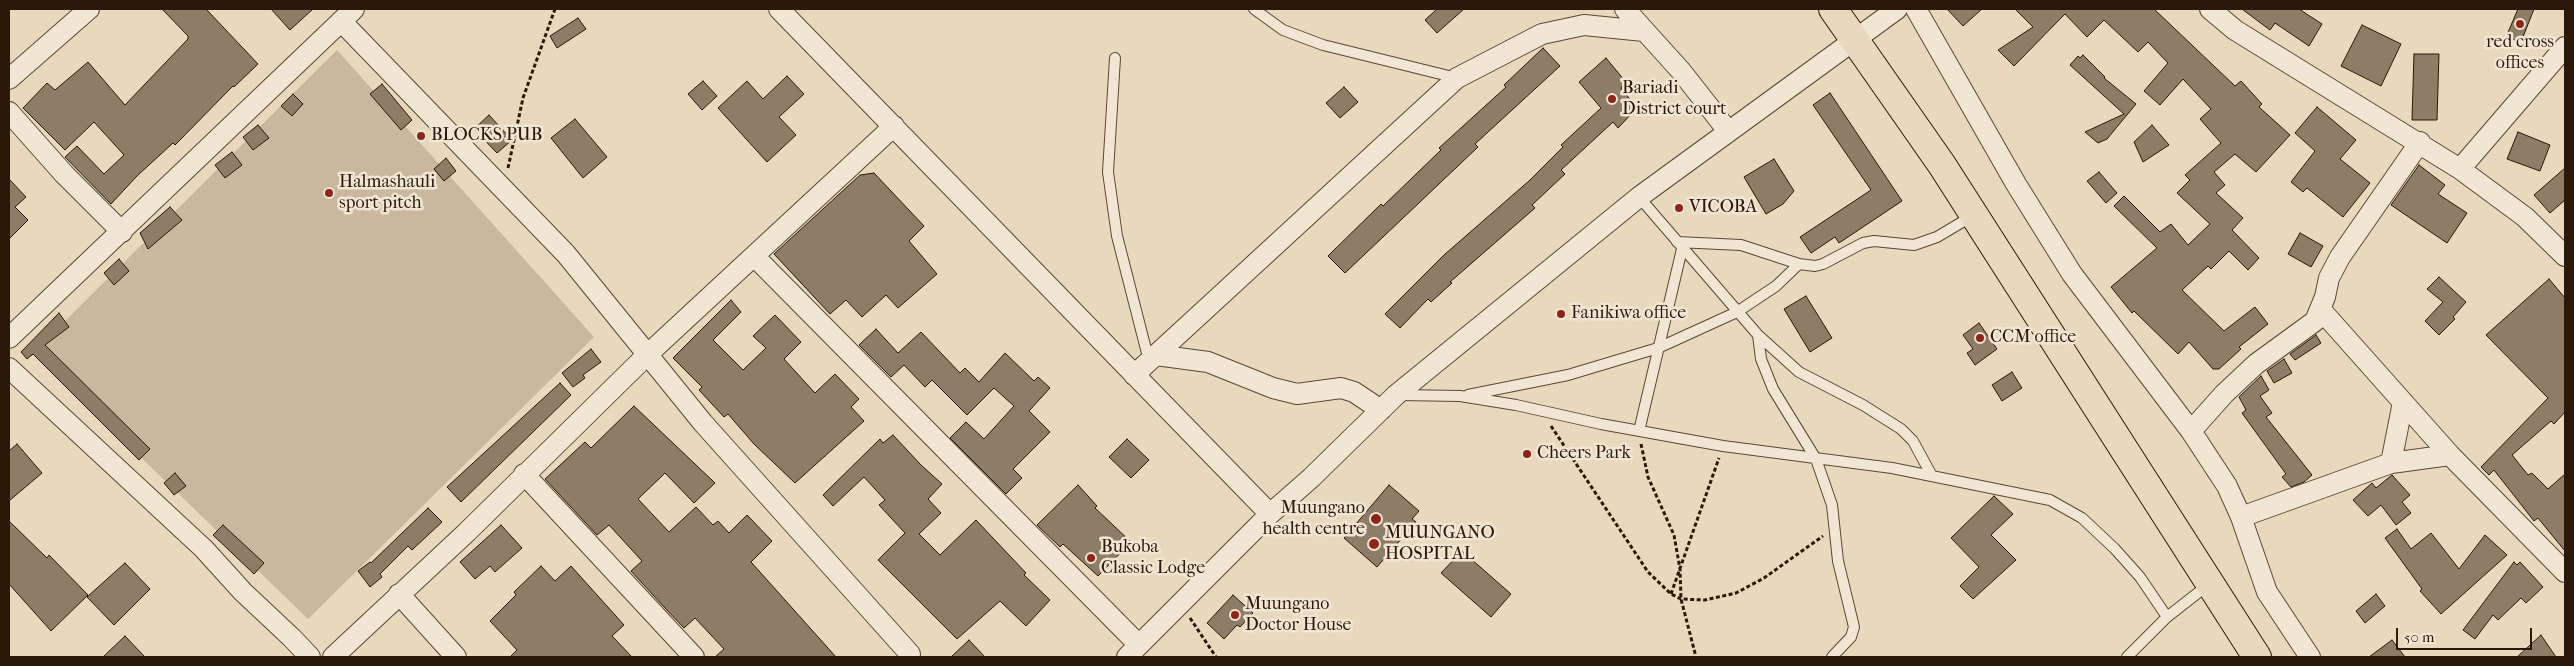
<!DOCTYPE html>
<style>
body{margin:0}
#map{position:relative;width:2574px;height:666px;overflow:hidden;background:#e9d9bc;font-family:"IM FELL French Canon",serif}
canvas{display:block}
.frame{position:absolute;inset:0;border:10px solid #2a1809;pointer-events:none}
.scale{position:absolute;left:2396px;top:628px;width:136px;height:22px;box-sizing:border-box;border:2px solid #2a1809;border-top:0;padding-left:6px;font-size:15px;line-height:18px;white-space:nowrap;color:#2a1809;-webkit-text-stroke:4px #f1e6d3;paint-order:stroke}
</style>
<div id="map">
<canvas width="2574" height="666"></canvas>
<div class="frame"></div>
<div class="scale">50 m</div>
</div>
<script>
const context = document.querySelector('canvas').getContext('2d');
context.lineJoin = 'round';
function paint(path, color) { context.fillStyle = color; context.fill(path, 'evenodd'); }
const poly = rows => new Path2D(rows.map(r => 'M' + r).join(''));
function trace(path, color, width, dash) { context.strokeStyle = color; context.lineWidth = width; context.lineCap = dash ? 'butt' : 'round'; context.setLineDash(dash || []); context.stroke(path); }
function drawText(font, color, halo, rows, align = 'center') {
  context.font = font + ' "IM FELL French Canon",serif'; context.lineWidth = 5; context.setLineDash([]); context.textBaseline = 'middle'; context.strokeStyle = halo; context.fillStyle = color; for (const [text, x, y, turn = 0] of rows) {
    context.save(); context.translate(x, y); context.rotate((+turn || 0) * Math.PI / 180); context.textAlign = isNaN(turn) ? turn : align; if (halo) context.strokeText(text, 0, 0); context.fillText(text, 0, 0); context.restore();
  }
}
const green = poly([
 [337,50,594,337,308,619,33,353]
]);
const building = poly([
 [162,9,206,9,258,64,234,87,233,86,175,145,173,143,137,176,111,204,65,157,77,146,104,174,124,155,94,122,65,150,23,108,47,83,55,90,88,62,125,105,188,39,188,36,162,9],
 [271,9,313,9,290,30,271,9],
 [1437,9,1464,9,1437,33,1425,20,1437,9],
 [1947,9,1982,9,1963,26,1947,9],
 [2015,9,2154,9,2235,86,2241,81,2262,104,2259,107,2290,135,2256,172,2235,154,2214,172,2225,185,2216,193,2243,218,2232,230,2259,258,2248,270,2229,251,2211,269,2208,266,2182,290,2224,331,2255,307,2268,324,2239,347,2241,349,2219,369,2213,369,2189,342,2178,354,2134,311,2132,313,2111,287,2157,248,2114,206,2124,196,2160,232,2171,224,2188,245,2210,224,2177,193,2190,180,2185,175,2221,143,2200,119,2211,109,2183,79,2160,105,2144,91,2168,63,2148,42,2138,52,2104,20,2087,37,2065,14,2014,66,1998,50,2033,27,2015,9],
 [2242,9,2299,9,2322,24,2309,46,2275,23,2270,30,2242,9],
 [2518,9,2534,9,2521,42,2506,37,2518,9],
 [578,18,586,29,557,48,550,36,578,18],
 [2362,25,2401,44,2381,86,2341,66,2362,25],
 [1543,48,1560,66,1475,144,1478,147,1345,273,1328,256,1381,204,1383,206,1441,150,1439,148,1506,87,1504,85,1543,48],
 [2414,54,2439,54,2437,120,2412,120,2414,54],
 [2083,55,2105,77,2104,78,2136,104,2107,139,2098,143,2085,132,2124,114,2070,65,2078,56,2080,58,2083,55],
 [1606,58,1625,81,1621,88,1637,108,1618,128,1613,122,1561,170,1565,174,1532,205,1535,208,1450,282,1452,283,1431,302,1428,299,1400,328,1385,314,1444,255,1530,180,1563,147,1561,145,1601,108,1579,82,1606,58],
 [787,76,804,94,779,117,796,135,767,162,718,108,747,81,763,99,787,76],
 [703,81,717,96,702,110,688,94,703,81],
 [382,84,412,120,401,130,370,94,382,84],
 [1344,87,1358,102,1340,118,1326,103,1344,87],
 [1830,93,1902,201,1839,243,1835,237,1811,253,1800,237,1871,190,1813,105,1830,93],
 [293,94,303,104,292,116,281,106,293,94],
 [2317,107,2356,140,2340,159,2370,183,2343,217,2307,188,2303,192,2291,182,2315,151,2295,133,2317,107],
 [489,115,512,140,497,153,474,129,489,115],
 [575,119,607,157,583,178,551,138,575,119],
 [258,125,269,138,253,150,243,137,258,125],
 [2152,125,2169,145,2143,162,2134,142,2152,125],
 [2518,132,2550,145,2540,171,2507,159,2518,132],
 [232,152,242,165,225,178,215,165,232,152],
 [446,158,456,171,444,181,434,169,446,158],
 [1774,159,1794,191,1783,204,1766,214,1744,177,1774,159],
 [2419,165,2445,185,2438,194,2467,213,2447,243,2391,205,2419,165],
 [2565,168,2565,200,2550,213,2534,195,2565,168],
 [2099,172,2117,193,2106,203,2087,181,2099,172],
 [874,173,924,226,909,241,937,274,898,308,886,295,862,317,846,300,830,314,774,254,860,175,874,173],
 [9,179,26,197,15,207,28,220,9,239,9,179],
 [170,207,182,220,148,249,140,233,170,207],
 [2300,233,2323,246,2311,267,2288,254,2300,233],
 [119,259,129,271,114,285,104,273,119,259],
 [2439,277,2466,302,2453,317,2455,319,2439,335,2425,321,2443,302,2427,289,2439,277],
 [2549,279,2565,298,2565,412,2554,424,2551,421,2512,455,2528,475,2532,473,2548,489,2565,474,2565,551,2538,518,2534,521,2494,470,2489,475,2481,467,2548,398,2486,335,2549,279],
 [1806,296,1832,338,1810,352,1784,309,1806,296],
 [731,300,741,312,713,340,743,370,766,348,753,336,775,315,801,342,784,359,815,393,835,374,859,399,851,407,864,421,795,483,754,444,728,414,724,417,699,390,702,387,673,358,731,300],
 [59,313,69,327,45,345,150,449,139,460,33,354,27,359,21,352,59,313],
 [1979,323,1997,349,1975,365,1967,353,1973,349,1963,335,1979,323],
 [876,329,898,353,921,332,960,373,965,368,979,382,1005,353,1034,381,1038,377,1050,388,1029,411,1050,432,1013,469,1022,478,1006,494,950,438,966,422,984,439,1014,406,994,388,967,415,932,380,925,387,904,365,891,377,859,345,876,329],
 [2316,335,2321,343,2295,360,2290,354,2316,335],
 [591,349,601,362,583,375,585,378,573,387,562,373,591,349],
 [2284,359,2292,373,2274,383,2267,371,2284,359],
 [2012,372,2022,388,2002,401,1992,385,2012,372],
 [2261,376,2269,390,2260,396,2272,413,2266,417,2312,475,2304,482,2291,487,2282,477,2286,474,2242,413,2246,410,2239,397,2261,376],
 [560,383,571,395,461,502,447,487,560,383],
 [634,406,715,483,694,503,665,473,638,499,669,532,696,507,713,525,718,521,729,533,747,515,772,541,751,562,836,657,715,657,724,649,695,618,684,628,665,608,631,571,642,561,609,525,597,535,545,479,585,442,591,448,634,406],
 [893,435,921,465,942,484,928,499,941,513,919,534,940,555,976,520,1026,573,1024,575,1050,600,1026,626,1000,601,957,639,878,560,905,533,879,505,885,500,864,477,833,506,823,495,880,439,883,443,893,435],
 [1127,439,1149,460,1131,478,1109,457,1127,439],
 [17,444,42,473,9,501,9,451,17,444],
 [175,473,186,486,174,495,164,483,175,473],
 [2392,475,2410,495,2402,502,2411,513,2396,525,2381,505,2368,516,2353,500,2372,483,2376,488,2392,475],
 [1078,485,1097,506,1095,508,1131,542,1098,576,1063,544,1060,547,1037,525,1078,485],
 [1389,485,1419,511,1412,519,1416,522,1377,567,1344,538,1389,485],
 [1994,496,2013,514,1991,535,2016,560,1973,599,1960,586,1979,567,1951,538,1994,496],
 [428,508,442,522,412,550,408,546,380,574,382,577,370,587,358,571,370,562,371,563,428,508],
 [9,521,47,558,49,555,88,595,51,631,9,584,9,521],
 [223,525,264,563,254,574,213,535,223,525],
 [501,525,522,548,495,572,490,566,475,579,460,562,501,525],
 [2397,529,2411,549,2431,533,2459,569,2485,535,2507,555,2441,614,2420,591,2422,589,2385,538,2397,529],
 [1462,551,1511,594,1491,617,1441,573,1462,551],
 [2514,562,2517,565,2520,562,2543,587,2526,603,2521,598,2498,620,2493,615,2475,639,2463,630,2514,562],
 [125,563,150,589,114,625,87,597,125,563],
 [541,566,555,581,571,566,624,625,612,636,632,657,510,657,517,650,490,621,516,595,514,592,541,566],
 [2376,594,2385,606,2365,623,2356,611,2376,594],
 [1233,595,1253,613,1240,627,1237,625,1224,639,1207,623,1233,595],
 [2541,635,2556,657,2517,657,2541,635],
 [125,636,145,657,103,657,125,636],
 [969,640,985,657,951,657,969,640],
 [2392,640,2405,657,2369,657,2392,640]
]);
const path = poly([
 [508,168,523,98,555,9],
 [1551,426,1648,572,1671,594,1681,599,1705,600,1736,593,1764,578,1823,536],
 [1641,444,1648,477,1674,535,1680,569,1681,599,1696,657],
 [1671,594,1719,458],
 [1190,618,1216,657]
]);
const lane = poly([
 [1254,9,1283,30,1323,45,1457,78],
 [1115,58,1108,172,1117,236,1149,361],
 [1639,197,1758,335,1799,372,1863,405,1901,429,1913,441,1932,476],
 [1677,242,1741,245,1799,264,1815,266,1823,264,1863,243,1874,241,1914,245,1937,237,1974,215],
 [1758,335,1761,359,1773,389,1816,459,1832,505,1838,561,1854,627,1851,637,1832,657],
 [1400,395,1460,396,1516,405,1601,424,1723,446,1892,468,2050,500,2082,518,2115,549,2140,577,2167,617],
 [1468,395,1568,375,1658,348,1737,312,1776,286,1799,264],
 [1639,431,1682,249],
 [2127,657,2167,617,2208,585]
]);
const street = poly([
 [779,9,1270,514],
 [1625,9,1681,71,1728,131],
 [1916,9,2016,184,2072,274,2191,431,2227,486,2241,517,2267,592,2310,657],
 [2210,9,2235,30,2460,169,2525,217,2565,256],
 [341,21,566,254,703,423,910,654],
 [9,79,89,9],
 [9,112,64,174,122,232],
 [2460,169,2565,47],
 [755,257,1139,645],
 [2321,310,2450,455,2565,572],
 [9,338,354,9],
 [1156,355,1208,362,1273,388,1297,394,1341,388,1354,392,1381,410],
 [9,368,204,549,243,592,292,638,310,657],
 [1134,375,1457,78,1542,34,1584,25,1644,31],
 [2191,431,2224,394,2256,364,2315,321,2325,297,2329,278,2340,257,2420,142],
 [2391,463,2403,402],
 [524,474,694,657],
 [2241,517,2391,463,2450,455],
 [399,594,456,657],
 [333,657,467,532,647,355,894,126],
 [1127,657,1270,514,1311,478,1396,395,1639,197,1897,9]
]);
const highway = poly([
 [1833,9,1942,165,2257,657]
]);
const markers = [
 [2520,24,5,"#8f2418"],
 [1612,99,5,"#8f2418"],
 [421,136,5,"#8f2418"],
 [329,193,5,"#8f2418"],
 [1679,208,5,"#8f2418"],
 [1561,314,5,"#8f2418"],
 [1980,338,5,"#8f2418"],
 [1527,454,5,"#8f2418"],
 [1376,519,6,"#8f2418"],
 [1374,544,6,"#8f2418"],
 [1091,558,5,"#8f2418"],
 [1235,615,5,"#8f2418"]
];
const poiNames = [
 ["red cross",2520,43,"center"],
 ["offices",2520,64,"center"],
 ["Bariadi",1622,89],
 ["District court",1622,110],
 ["BLOCKS PUB",431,136],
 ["Halmashauli",339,183],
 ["sport pitch",339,204],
 ["VICOBA",1689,208],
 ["Fanikiwa office",1571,314],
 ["CCM office",1990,338],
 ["Cheers Park",1537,454],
 ["Muungano",1365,509,"right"],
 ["health centre",1365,530,"right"],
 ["MUUNGANO",1385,534],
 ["HOSPITAL",1385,555],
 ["Bukoba",1101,548],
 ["Classic Lodge",1101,569],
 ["Muungano",1245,605],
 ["Doctor House",1245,626]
];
paint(green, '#c9b89e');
paint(building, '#8d7c66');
trace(building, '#2a1809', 1);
trace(lane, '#5a4836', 12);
trace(street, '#5a4836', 22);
trace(highway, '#2a1809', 30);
trace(path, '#2a1809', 3, [4, 2.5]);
trace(lane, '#f1e6d3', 10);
trace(street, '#f1e6d3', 20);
trace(highway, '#e9d9bc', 28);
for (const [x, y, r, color] of markers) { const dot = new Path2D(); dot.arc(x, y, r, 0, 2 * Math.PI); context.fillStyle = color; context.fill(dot); trace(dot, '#f1e6d3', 2); }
drawText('18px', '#2a1809', '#f1e6d3', poiNames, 'left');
</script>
